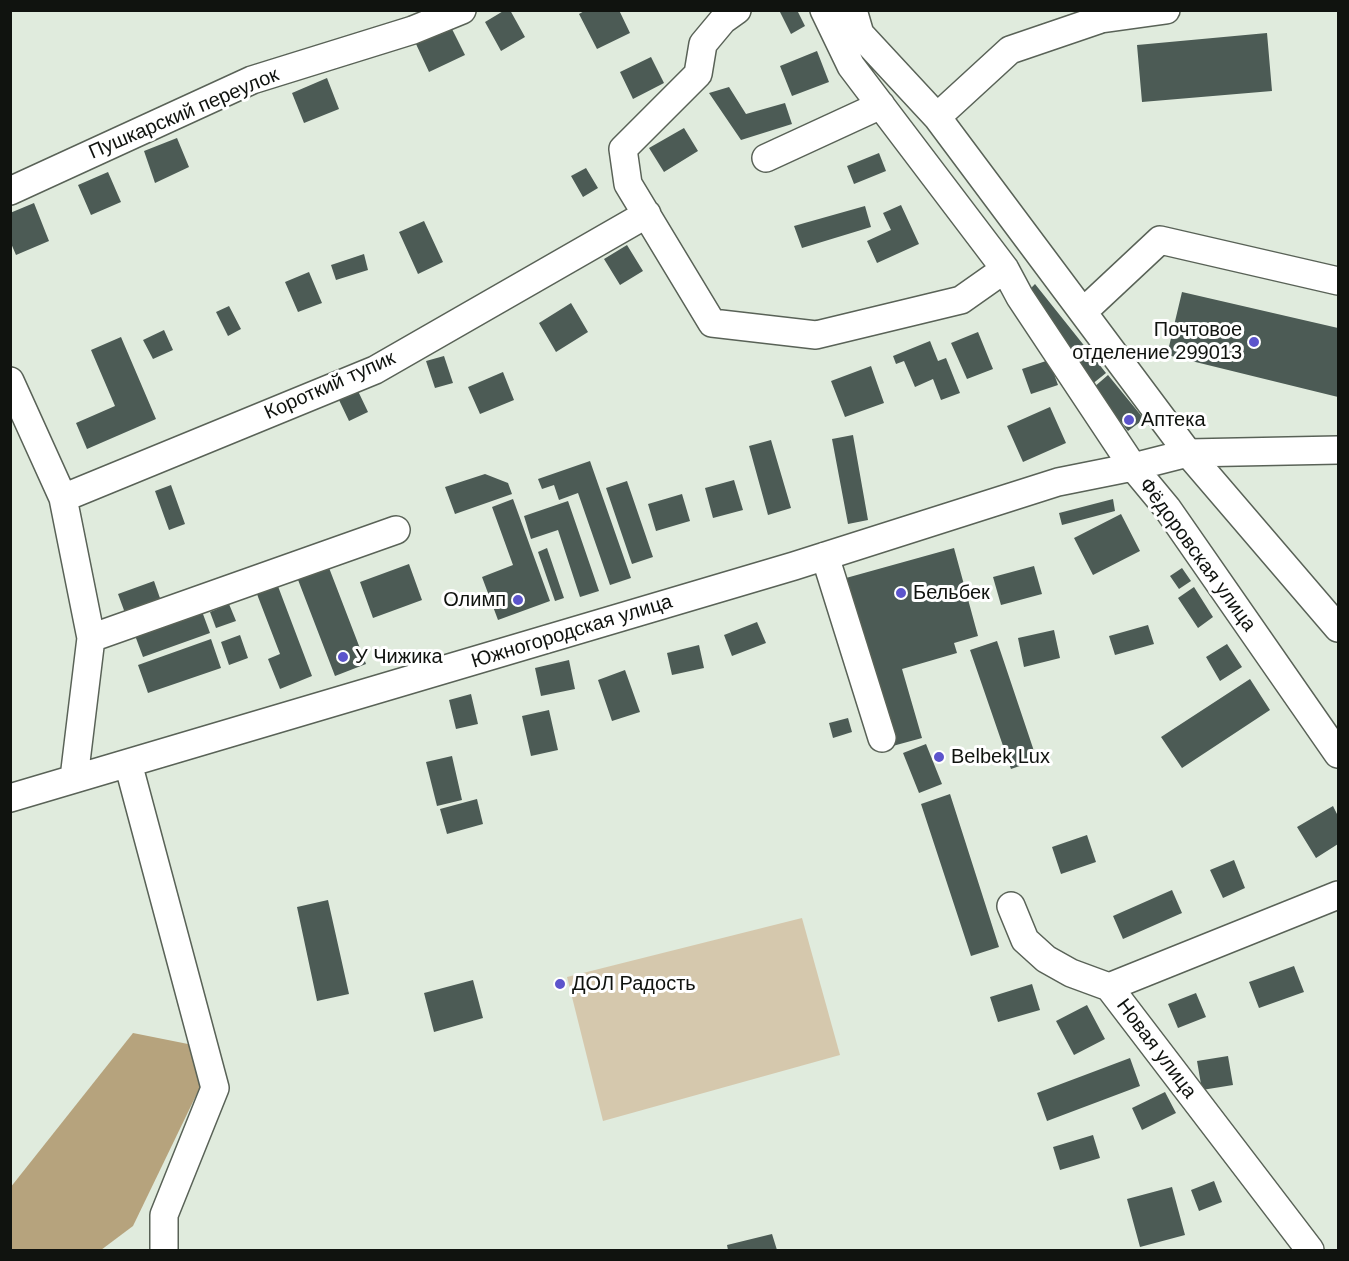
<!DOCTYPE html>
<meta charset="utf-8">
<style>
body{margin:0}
#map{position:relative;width:1349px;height:1261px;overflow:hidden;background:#e0ebdd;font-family:Arial,sans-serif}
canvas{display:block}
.frame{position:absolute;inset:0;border:12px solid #10130f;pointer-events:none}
</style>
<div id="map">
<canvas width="1349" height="1261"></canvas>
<div class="frame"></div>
</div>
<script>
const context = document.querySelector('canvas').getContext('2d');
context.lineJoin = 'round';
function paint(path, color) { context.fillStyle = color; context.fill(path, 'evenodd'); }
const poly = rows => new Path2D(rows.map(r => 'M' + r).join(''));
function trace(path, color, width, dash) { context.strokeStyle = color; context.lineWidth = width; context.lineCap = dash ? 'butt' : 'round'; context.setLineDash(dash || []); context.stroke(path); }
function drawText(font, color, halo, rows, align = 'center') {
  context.font = font + ' Arial,sans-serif'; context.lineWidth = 6; context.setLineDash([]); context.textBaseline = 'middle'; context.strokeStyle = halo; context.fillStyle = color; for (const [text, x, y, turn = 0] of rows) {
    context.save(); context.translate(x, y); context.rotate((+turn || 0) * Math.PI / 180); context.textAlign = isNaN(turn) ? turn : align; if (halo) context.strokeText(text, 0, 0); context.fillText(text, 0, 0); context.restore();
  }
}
const green = poly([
 [802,918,840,1055,603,1121,567,977]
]);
const forest = poly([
 [133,1033,218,1050,133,1226,101,1250,11,1250,10,1188]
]);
const building = poly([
 [505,10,510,10,525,37,501,51,485,22],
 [586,10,619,10,630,33,597,49,579,14],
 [779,10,797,10,805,26,791,34],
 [451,27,465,55,429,72,416,44],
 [1267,33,1272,91,1142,102,1137,45],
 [817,51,829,82,792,96,780,66],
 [651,57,664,83,633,99,620,72],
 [327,78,339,109,304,123,292,93],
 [729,87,746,114,785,103,792,124,741,140,709,93],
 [684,128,698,151,664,172,649,148],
 [177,138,189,167,155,183,144,151],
 [879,153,886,171,854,184,847,166],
 [586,168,598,188,583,197,571,176],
 [108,172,121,202,91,215,78,185],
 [34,203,49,241,16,255,10,241,10,213],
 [901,205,919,244,877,263,867,241,891,230,883,213],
 [865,206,871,227,802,248,794,226],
 [424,221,443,262,418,274,399,232],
 [627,245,643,271,620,285,604,259],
 [364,254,368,270,336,280,331,265],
 [309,272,322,303,298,312,285,282],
 [1035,284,1106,373,1091,385,1023,296],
 [1182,292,1338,328,1338,397,1167,355],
 [571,303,588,332,556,352,539,323],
 [229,306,241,329,228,336,216,312],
 [164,330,173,350,153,359,143,340],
 [978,332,993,369,967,379,951,343],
 [121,337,156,419,87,449,76,423,115,406,91,350],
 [930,341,938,361,946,358,960,393,941,400,933,379,915,387,904,361,896,364,893,356],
 [444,356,453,383,435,388,426,361],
 [1049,360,1058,385,1031,394,1022,369],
 [871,366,884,403,845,417,831,381],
 [503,372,514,400,480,414,468,387],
 [1108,375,1144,419,1128,431,1093,388],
 [358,391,368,412,349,421,339,400],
 [1050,407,1066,443,1023,462,1007,426],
 [853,435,868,520,848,524,832,439],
 [771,440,791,508,768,515,749,446],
 [590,461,631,578,610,585,578,493,559,500,554,485,542,489,538,479],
 [485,474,508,483,512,494,455,514,445,487],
 [734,480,743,510,713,518,705,488],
 [627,481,653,557,632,564,606,488],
 [171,485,185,524,169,530,155,491],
 [682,494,690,521,656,531,648,504],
 [513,499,550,601,498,620,482,577,513,565,492,507],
 [1113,499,1115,511,1062,525,1059,513],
 [568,501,599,591,580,597,558,530,531,539,524,516],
 [1121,514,1140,551,1093,575,1074,538],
 [547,548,564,598,555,601,538,552],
 [954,548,978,636,954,643,957,653,902,669,922,738,889,747,846,578],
 [326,560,366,664,335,676,295,572],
 [409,564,422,600,373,618,360,582],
 [1034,566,1042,594,1001,605,993,577],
 [1182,568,1191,581,1179,589,1170,576],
 [154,581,161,601,125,613,118,594],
 [276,581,312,676,280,689,268,659,280,654,255,589],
 [1194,587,1213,617,1198,628,1178,598],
 [229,604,236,621,216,628,210,612],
 [200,606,210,633,143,657,133,630],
 [757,622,766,643,732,656,724,635],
 [1148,625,1154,644,1115,655,1109,636],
 [1054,630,1060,658,1024,667,1018,638],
 [240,635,248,658,229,665,221,642],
 [211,639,221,668,148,693,138,665],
 [997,641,1037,760,1011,769,970,650],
 [1227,644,1242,667,1220,681,1206,657],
 [699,645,704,668,672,675,667,653],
 [569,660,575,689,541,696,535,668],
 [625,670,640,712,612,721,598,680],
 [1250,679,1270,710,1182,768,1161,737],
 [471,694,478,724,456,729,449,700],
 [549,710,558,750,531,756,522,716],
 [848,718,852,732,833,738,829,723],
 [926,744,942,784,919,793,903,753],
 [452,756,462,800,437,806,426,762],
 [950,794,999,947,971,956,921,804],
 [477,799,483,824,447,834,440,809],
 [1333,806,1338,816,1338,844,1316,858,1297,827],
 [1087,835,1096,862,1061,874,1052,847],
 [1234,860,1245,888,1223,898,1210,870],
 [1172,890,1182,913,1123,939,1113,916],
 [328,900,349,994,317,1001,297,907],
 [1294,966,1304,992,1259,1008,1249,982],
 [473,980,483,1018,434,1032,424,993],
 [1032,984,1040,1010,998,1022,990,997],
 [1196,993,1206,1017,1178,1028,1168,1004],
 [1087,1005,1105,1039,1074,1055,1056,1021],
 [1228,1056,1233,1085,1202,1090,1197,1061],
 [1130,1058,1140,1086,1047,1121,1037,1093],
 [1165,1092,1176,1113,1142,1130,1132,1108],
 [1093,1135,1100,1158,1060,1170,1053,1147],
 [1214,1181,1222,1202,1199,1211,1191,1190],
 [1172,1187,1185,1235,1140,1247,1127,1199],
 [772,1234,777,1250,728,1250,727,1245]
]);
const minor = poly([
 [737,10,723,20,703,44,698,74,623,149,628,184,712,323,816,335,961,300,1005,269],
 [824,10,851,66,1005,269,1020,297,1133,467,1167,508,1338,754],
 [853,10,860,34,937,117],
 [1166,10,1101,19,1010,50,937,117,1188,453,1338,628],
 [766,158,881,105],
 [10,191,252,80,413,30,462,10],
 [1083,312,1160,240,1338,281],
 [10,381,63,498,91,638,74,778],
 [63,498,375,370,647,214],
 [825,556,882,738],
 [91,638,396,530],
 [128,763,215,1088,164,1215,164,1250],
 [10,798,794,566,1058,482,1133,467,1188,453,1338,450],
 [1011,906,1025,940,1046,959,1071,973,1109,987],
 [1310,1250,1109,987,1338,895]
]);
const markers = [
 [1254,342,6,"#5c54cc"],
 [1129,420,6,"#5c54cc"],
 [901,593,6,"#5c54cc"],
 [518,600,6,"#5c54cc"],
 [343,657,6,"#5c54cc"],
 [939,757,6,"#5c54cc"],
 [560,984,6,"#5c54cc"]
];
const streetNames = [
 ["Пушкарский переулок",184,114,-23],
 ["Короткий тупик",330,386,-24],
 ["Фёдоровская улица",1197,555,54],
 ["Южногородская улица",572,632,-17],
 ["Новая улица",1156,1049,53]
];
const poiNames = [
 ["Почтовое",1242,330,"right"],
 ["отделение 299013",1242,353,"right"],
 ["Аптека",1141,420],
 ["Бельбек",913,593],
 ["Олимп",506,600,"right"],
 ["У Чижика",355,657],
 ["Belbek Lux",951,757],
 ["ДОЛ Радость",572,984]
];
paint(green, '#d5c8ad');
paint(forest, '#b6a37d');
paint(building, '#4c5b55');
trace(minor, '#596257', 30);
trace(minor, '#fff', 27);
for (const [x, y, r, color] of markers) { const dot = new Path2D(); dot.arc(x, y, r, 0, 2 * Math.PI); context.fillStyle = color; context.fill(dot); trace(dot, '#fff', 2); }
drawText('20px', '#10130f', '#fff', streetNames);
drawText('20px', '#10130f', '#fff', poiNames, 'left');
</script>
